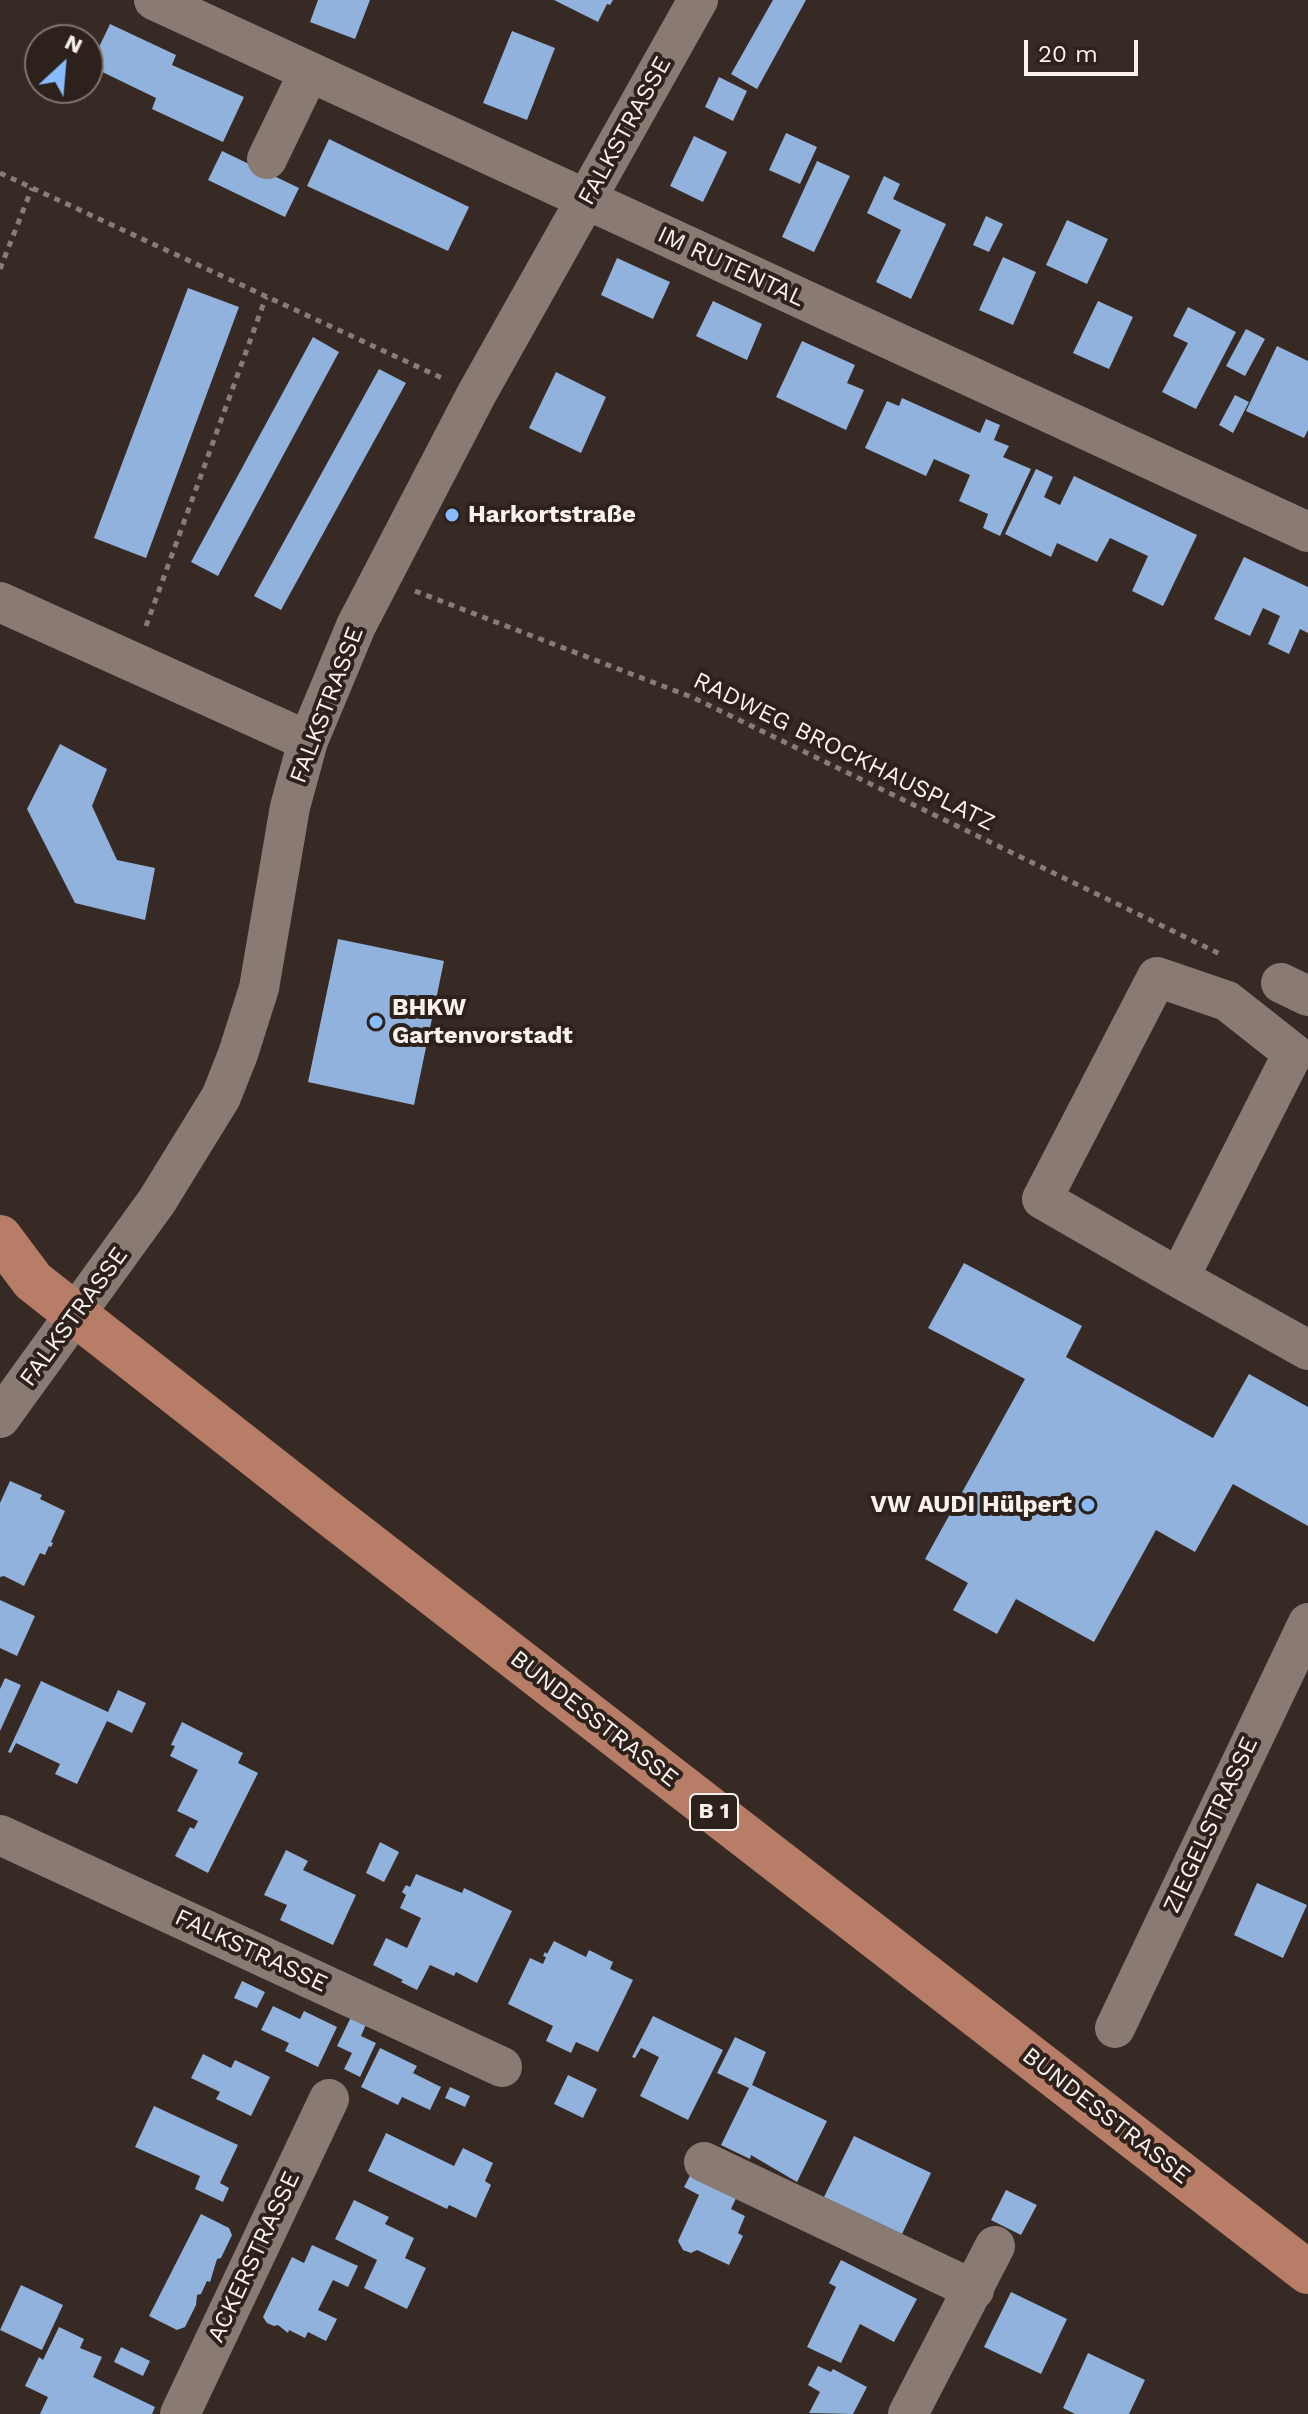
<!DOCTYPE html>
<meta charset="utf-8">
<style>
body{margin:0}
#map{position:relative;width:1308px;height:2414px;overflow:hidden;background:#372a25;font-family:"Work Sans",sans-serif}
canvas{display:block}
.north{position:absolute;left:24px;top:24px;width:80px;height:80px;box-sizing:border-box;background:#2d211c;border:2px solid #7f7570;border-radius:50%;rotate:26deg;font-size:22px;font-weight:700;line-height:32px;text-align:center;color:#fbf2ee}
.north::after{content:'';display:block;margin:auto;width:28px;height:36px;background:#88bbfc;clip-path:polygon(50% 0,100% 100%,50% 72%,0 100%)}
.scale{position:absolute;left:1024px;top:40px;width:114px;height:36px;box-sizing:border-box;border:4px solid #fbf2ee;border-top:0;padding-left:10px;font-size:24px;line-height:28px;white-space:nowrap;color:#fbf2ee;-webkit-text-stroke:6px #2d211c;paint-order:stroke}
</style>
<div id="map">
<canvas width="1308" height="2414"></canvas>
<div class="north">N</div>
<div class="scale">20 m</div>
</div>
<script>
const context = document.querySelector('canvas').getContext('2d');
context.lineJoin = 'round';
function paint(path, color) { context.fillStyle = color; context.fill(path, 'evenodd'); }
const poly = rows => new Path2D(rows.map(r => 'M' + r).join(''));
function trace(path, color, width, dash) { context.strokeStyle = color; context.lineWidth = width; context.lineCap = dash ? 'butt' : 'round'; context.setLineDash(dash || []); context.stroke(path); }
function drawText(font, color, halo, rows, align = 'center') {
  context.font = font + ' "Work Sans",sans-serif'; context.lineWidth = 8; context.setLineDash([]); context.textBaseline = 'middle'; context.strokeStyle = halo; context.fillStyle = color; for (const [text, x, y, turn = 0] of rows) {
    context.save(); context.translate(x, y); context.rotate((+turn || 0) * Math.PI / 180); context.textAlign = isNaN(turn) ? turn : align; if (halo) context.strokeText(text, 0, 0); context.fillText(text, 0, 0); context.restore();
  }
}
const building = poly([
 [318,0,370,0,355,39,310,22],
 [554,0,613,0,610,5,607,4,598,22],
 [773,0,806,0,757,89,731,74],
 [110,24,176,55,172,65,244,97,223,142,152,109,156,98,90,66],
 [512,31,555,48,527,120,483,103],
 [719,77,747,91,733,121,705,107],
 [786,133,817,147,800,184,769,170],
 [694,136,727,152,703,202,670,186],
 [329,139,469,207,448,251,307,186],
 [222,151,299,188,285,217,208,180],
 [817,161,850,176,814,252,782,237],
 [884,176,900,184,893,199,946,224,911,299,876,282,901,230,867,213],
 [986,216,1003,224,989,252,973,245],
 [1067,220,1108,239,1087,284,1046,265],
 [1003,257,1036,272,1013,325,979,310],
 [617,258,670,282,653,319,601,295],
 [188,288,239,307,146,558,94,538],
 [713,301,762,324,747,360,696,336],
 [1098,301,1133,317,1109,369,1073,353],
 [1188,307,1236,332,1196,409,1162,392,1188,343,1173,336],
 [1246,329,1265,339,1245,376,1226,366],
 [313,337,339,352,218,576,191,562],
 [802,341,855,365,847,383,864,390,846,430,776,397],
 [1277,346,1308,361,1308,430,1304,438,1246,411],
 [379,369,406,383,281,610,254,596],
 [556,372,606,397,581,453,529,428],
 [1235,395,1249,402,1233,433,1219,425],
 [902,398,980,433,986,419,1000,425,994,440,1009,446,1003,457,1031,469,1000,536,983,528,988,514,959,501,970,475,934,459,926,476,865,448,887,401,899,406],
 [1036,469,1053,477,1044,497,1060,505,1074,476,1197,535,1163,606,1132,591,1148,556,1110,538,1097,562,1057,543,1051,557,1005,534],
 [1244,557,1308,587,1308,633,1300,629,1289,654,1268,644,1280,616,1263,608,1250,636,1214,619],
 [60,744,107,769,92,806,117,860,155,868,145,920,75,903,27,809],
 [338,939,444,961,414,1105,308,1082],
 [964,1263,1082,1326,1066,1357,1213,1438,1249,1374,1308,1407,1308,1526,1233,1484,1195,1552,1156,1530,1094,1642,1016,1599,997,1634,953,1610,968,1583,925,1559,1025,1379,928,1328],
 [10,1481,42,1495,40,1499,65,1511,51,1542,53,1543,51,1547,49,1546,45,1555,40,1553,24,1586,4,1576,0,1577,0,1503],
 [0,1600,35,1616,17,1656,0,1648],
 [5,1678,21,1685,0,1731,0,1689],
 [41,1681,108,1712,118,1690,146,1703,132,1733,107,1721,77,1784,55,1774,60,1764,16,1743,11,1753,8,1752],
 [182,1722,243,1753,238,1763,258,1773,208,1873,175,1856,190,1827,194,1829,198,1821,177,1811,198,1770,170,1756,175,1746,171,1745],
 [380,1842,399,1852,384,1882,366,1873],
 [286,1850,308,1861,303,1870,356,1895,333,1945,280,1920,287,1905,264,1895],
 [416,1874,462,1893,464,1888,512,1911,477,1983,456,1972,454,1976,430,1965,417,1990,401,1982,403,1980,373,1965,386,1938,407,1948,421,1918,400,1908,406,1895,402,1892,406,1885,410,1887],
 [1257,1883,1307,1905,1283,1958,1234,1935],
 [554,1941,586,1957,589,1950,613,1962,610,1969,633,1980,598,2052,576,2042,571,2053,546,2041,553,2026,508,2004,530,1958,543,1964,546,1957,543,1956,545,1952,547,1954],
 [242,1981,265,1992,257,2008,234,1998],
 [273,2006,300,2019,304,2011,337,2027,318,2067,285,2051,289,2043,261,2030],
 [352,2015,367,2022,361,2036,376,2043,360,2077,344,2069,352,2053,337,2046],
 [653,2016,723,2050,688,2120,640,2096,659,2057,641,2048,635,2058,632,2057],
 [735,2037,766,2052,752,2085,827,2121,797,2182,751,2155,750,2159,721,2145,749,2088,717,2073],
 [380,2048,417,2066,413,2073,441,2087,430,2110,402,2097,398,2105,361,2087],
 [203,2054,231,2068,235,2060,270,2077,251,2116,216,2099,220,2092,191,2078],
 [568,2075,597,2089,583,2118,554,2104],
 [450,2087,470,2096,465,2107,445,2098],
 [154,2106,238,2145,220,2183,229,2188,223,2202,195,2189,200,2176,135,2147],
 [386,2133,454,2166,463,2148,493,2163,485,2181,491,2185,476,2218,449,2205,447,2209,368,2171],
 [854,2136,931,2173,902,2234,824,2197],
 [692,2172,738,2194,731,2209,745,2216,738,2233,743,2236,729,2265,697,2250,691,2253,683,2250,678,2241,699,2195,684,2187],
 [1006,2190,1037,2205,1021,2235,991,2220],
 [354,2200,389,2217,385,2224,414,2238,405,2258,426,2268,407,2309,364,2288,377,2260,335,2239],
 [201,2214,229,2228,232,2235,221,2258,217,2259,210,2282,207,2281,201,2294,197,2295,196,2305,185,2327,177,2330,149,2316],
 [312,2245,358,2266,348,2287,333,2280,318,2310,337,2319,326,2341,308,2332,305,2338,289,2330,288,2333,278,2325,274,2326,267,2323,263,2317,292,2257,304,2263],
 [841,2260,917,2299,894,2342,860,2324,841,2363,807,2347,836,2287,829,2283],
 [21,2285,63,2305,42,2350,0,2330],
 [1011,2292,1067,2319,1041,2374,984,2347],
 [59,2327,84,2339,80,2348,102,2357,93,2377,155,2407,152,2414,40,2414,48,2397,25,2386,39,2357,43,2360],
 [121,2347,150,2361,143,2376,114,2362],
 [1088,2353,1145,2380,1129,2414,1075,2414,1063,2408],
 [818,2366,831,2372,833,2369,867,2387,853,2414,809,2413,820,2392,808,2385]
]);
const path = poly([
 [0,173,442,378],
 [0,269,32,188],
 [415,591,694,698,1222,955],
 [146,626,266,297]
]);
const minor = poly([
 [154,0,1308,532],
 [267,159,309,72],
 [0,602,308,741],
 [1281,983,1308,996],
 [1179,1278,1293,1053,1227,1001,1157,977,1042,1199,1179,1278,1308,1350],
 [0,1418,157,1201,221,1097,238,1054,259,988,290,807,308,741,356,626,476,395,698,0],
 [0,1835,502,2067],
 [1115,2028,1308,1623],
 [704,2162,974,2290],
 [180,2414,329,2099],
 [908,2414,995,2246]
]);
const major = poly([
 [0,1237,33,1281,322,1508,1308,2272]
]);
const markers = [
 [452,515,8,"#88bbfc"],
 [376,1022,8,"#88bbfc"],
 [1088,1505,8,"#88bbfc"]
];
const shields = [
 [714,1812,48]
];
const shieldNames = [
 ["B 1",714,1812]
];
const streetNames = [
 ["FALKSTRASSE",625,131,-61],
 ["IM RUTENTAL",731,267,25],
 ["FALKSTRASSE",327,705,-69],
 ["RADWEG BROCKHAUSPLATZ",844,752,26],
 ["FALKSTRASSE",74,1317,-54],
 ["BUNDESSTRASSE",594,1719,38],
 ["ZIEGELSTRASSE",1211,1825,-65],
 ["FALKSTRASSE",251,1951,25],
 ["BUNDESSTRASSE",1106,2116,38],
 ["ACKERSTRASSE",254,2257,-65]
];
const poiNames = [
 ["Harkortstraße",468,515],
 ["BHKW",392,1008],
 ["Gartenvorstadt",392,1036],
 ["VW AUDI Hülpert",1072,1505,"right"]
];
paint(building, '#90b2dd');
trace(path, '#887c78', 5, [6, 6]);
trace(minor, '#8a7a74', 40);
trace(major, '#b87d66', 44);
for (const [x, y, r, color] of markers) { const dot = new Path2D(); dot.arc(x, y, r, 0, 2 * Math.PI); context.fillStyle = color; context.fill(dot); trace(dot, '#2d211c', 3); }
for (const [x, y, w] of shields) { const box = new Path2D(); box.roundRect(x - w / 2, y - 18, w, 36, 6); context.fillStyle = '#2d211c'; context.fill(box); trace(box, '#fbf2ee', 2); }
drawText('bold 22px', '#fbf2ee', null, shieldNames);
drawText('24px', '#fbf2ee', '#2d211c', streetNames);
drawText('bold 24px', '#fbf2ee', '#2d211c', poiNames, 'left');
</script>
